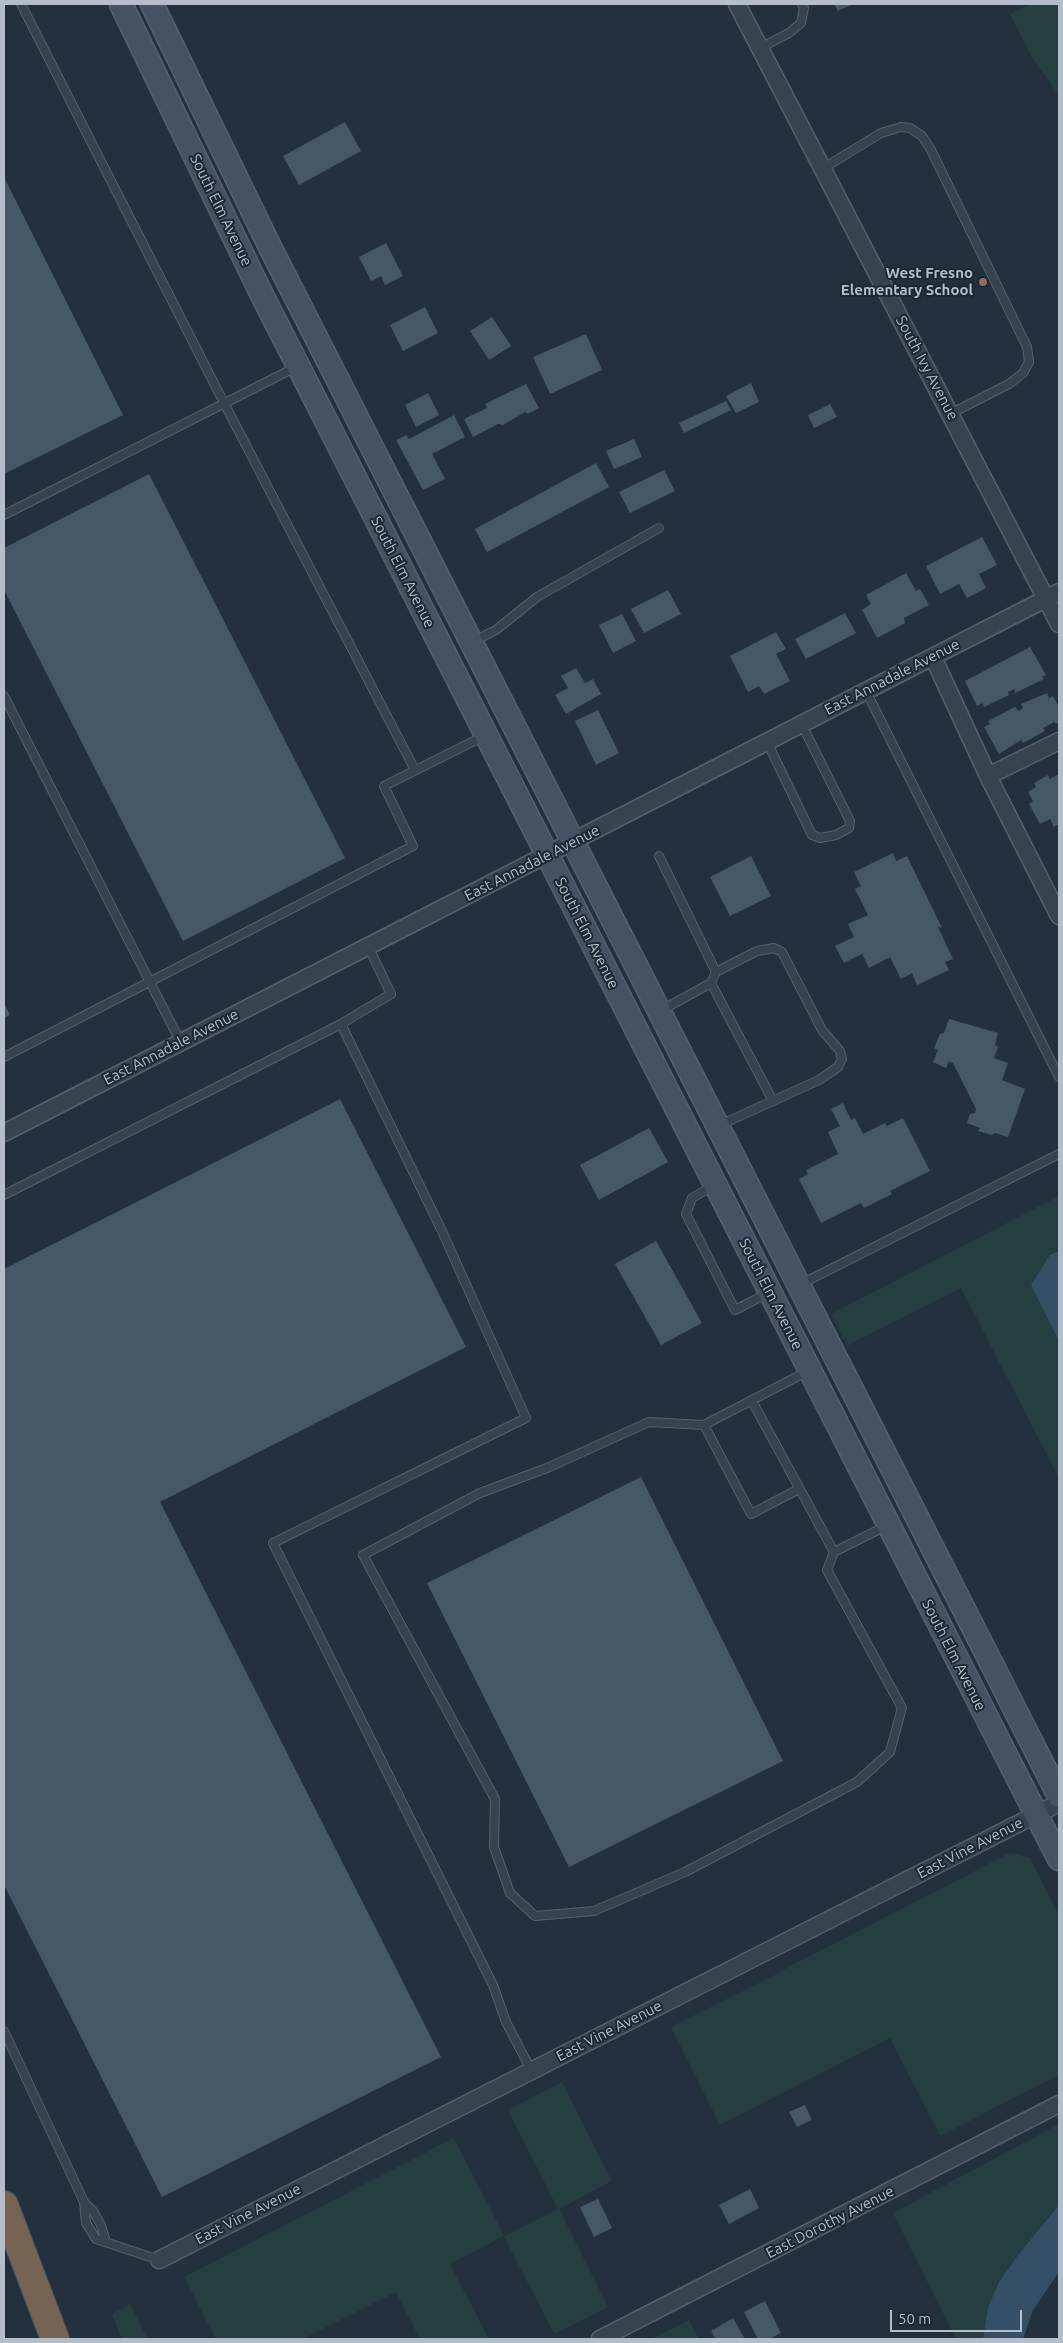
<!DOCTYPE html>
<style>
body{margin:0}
#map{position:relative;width:1063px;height:2343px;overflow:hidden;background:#23313f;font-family:Ubuntu,sans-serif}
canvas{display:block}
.frame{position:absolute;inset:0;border:5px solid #b3beca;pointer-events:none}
.scale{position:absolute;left:890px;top:2310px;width:132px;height:22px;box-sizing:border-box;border:2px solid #b3beca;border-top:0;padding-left:6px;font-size:15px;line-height:18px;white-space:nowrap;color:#b3beca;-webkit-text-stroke:4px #1c2834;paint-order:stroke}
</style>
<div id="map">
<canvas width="1063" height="2343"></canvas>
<div class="frame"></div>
<div class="scale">50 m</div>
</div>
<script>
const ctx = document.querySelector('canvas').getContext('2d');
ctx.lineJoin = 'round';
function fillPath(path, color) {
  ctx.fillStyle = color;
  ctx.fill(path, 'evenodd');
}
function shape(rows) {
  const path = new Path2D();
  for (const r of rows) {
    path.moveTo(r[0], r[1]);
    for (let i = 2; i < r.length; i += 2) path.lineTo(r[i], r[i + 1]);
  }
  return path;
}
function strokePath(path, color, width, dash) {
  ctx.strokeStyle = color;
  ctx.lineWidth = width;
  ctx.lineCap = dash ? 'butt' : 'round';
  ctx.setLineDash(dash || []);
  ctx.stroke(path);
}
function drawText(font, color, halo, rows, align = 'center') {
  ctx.font = font + ' Ubuntu,sans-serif';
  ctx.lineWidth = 4;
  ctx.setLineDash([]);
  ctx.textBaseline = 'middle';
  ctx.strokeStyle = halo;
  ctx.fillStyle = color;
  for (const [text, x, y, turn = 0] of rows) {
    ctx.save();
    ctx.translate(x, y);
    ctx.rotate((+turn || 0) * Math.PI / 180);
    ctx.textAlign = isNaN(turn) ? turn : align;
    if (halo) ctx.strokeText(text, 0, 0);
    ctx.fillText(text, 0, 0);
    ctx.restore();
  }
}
fillPath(shape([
 [1030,4,1059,4,1059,95,1032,57,1010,14],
 [1059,1196,1059,1478,961,1288,847,1346,831,1314],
 [1010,1853,1030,1858,1059,1915,1059,2075,940,2136,890,2038,720,2125,671,2027,779,1973,779,1972],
 [562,2082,612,2181,559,2209,608,2307,554,2334,504,2236,450,2264,489,2339,420,2339,396,2292,303,2339,216,2339,184,2277,454,2138,504,2236,558,2209,508,2110],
 [1059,2124,1059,2205,1018,2255,999,2282,988,2307,983,2339,956,2339,893,2213],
 [130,2304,148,2339,122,2339,112,2314],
 [689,2320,699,2339,651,2339]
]), '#253f40');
fillPath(shape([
 [1059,1251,1059,1341,1031,1285,1050,1255],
 [1059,2205,1059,2272,1033,2310,1023,2339,983,2339,988,2307,999,2282,1018,2255]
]), '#354f67');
fillPath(shape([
 [834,4,853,4,838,11],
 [345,122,361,151,299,185,283,156],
 [4,177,123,415,4,474],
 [386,243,403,276,385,285,381,276,371,281,359,257],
 [425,307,438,333,403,351,390,325],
 [492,317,511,346,489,360,470,331],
 [586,334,602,370,550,394,533,357],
 [751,383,759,402,736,413,726,396],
 [526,384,539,408,528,414,525,412,503,425,498,424,473,437,464,419,487,408,485,404],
 [428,393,439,415,416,427,405,405],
 [726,401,731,410,684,433,679,423],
 [830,404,837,417,814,428,808,415],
 [454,415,465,437,432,454,445,479,423,490,396,440,406,435,409,439],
 [634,439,642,457,614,469,606,451],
 [596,463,609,487,487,552,475,529],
 [664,470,675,491,630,513,619,492],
 [149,474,345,858,183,941,4,590,4,548],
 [982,537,997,565,979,574,986,588,967,598,959,584,940,594,926,566],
 [906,573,916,591,920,589,929,605,904,618,905,623,877,638,862,610,871,604,866,595],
 [668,590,681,614,644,633,631,609],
 [845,613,856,633,806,659,795,639],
 [622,614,636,641,613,653,599,625],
 [776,632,786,649,776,654,790,681,764,694,759,686,748,692,730,656],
 [1030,647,1046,675,1042,677,1044,679,1015,693,1015,689,1008,692,1009,695,984,707,982,703,977,706,965,681],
 [576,668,585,683,593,679,601,694,566,714,555,695,568,688,561,676],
 [1047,693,1049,698,1053,696,1059,707,1059,722,1056,724,1054,722,1043,728,1045,731,1023,743,1021,740,999,754,984,727,990,724,988,721,1015,707,1019,711,1023,708,1021,704],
 [598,710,619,753,596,765,575,721],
 [1059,774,1059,824,1054,827,1050,819,1040,824,1029,804,1033,801,1028,792,1036,787,1034,783,1048,775,1050,779],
 [893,853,896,861,907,856,942,928,938,927,953,959,945,962,949,970,917,985,912,973,901,979,890,957,869,968,862,954,844,963,835,946,854,937,848,924,868,915,855,889,861,886,854,872],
 [751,856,771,896,730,916,710,877],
 [4,1003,10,1015,4,1018],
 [949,1019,998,1033,995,1045,998,1047,994,1058,1008,1063,1002,1080,1025,1089,1008,1137,995,1133,992,1135,978,1131,980,1128,967,1123,970,1114,975,1113,976,1109,953,1063,949,1061,946,1068,933,1062,938,1050,934,1048,940,1034,944,1033],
 [340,1099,466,1347,160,1502,441,2057,162,2197,4,1885,4,1269],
 [843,1103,851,1120,855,1118,863,1134,885,1123,887,1126,903,1118,930,1171,890,1191,892,1194,864,1208,861,1203,821,1223,799,1179,808,1174,806,1170,838,1154,828,1132,840,1126,831,1109],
 [649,1128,668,1162,599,1200,580,1165],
 [656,1241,702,1323,661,1345,615,1264],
 [641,1477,783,1761,569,1867,427,1583],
 [805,2105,812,2120,797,2127,789,2112],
 [750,2189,759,2208,729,2224,719,2205],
 [598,2199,612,2228,594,2237,580,2207],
 [765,2301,781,2333,769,2339,758,2339,744,2312],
 [733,2318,745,2339,716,2339,711,2331]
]), '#465765');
const lane = shape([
 [21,4,224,403,415,770],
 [760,48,789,33,801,23,804,8,802,4],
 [822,169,881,133,901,127,910,128,922,136,931,150,1027,347,1029,362,1023,373,1009,384,950,414],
 [4,515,296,367],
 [474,641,496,630,537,597,659,528],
 [866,691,1059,1077],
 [4,696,180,1041],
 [767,742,812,835,820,838,836,835,849,828,850,821,801,723],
 [659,856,716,972],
 [711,983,773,1101],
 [662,1010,711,983,716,972,757,951,774,948,782,952,822,1030,840,1051,842,1059,838,1067,819,1080,720,1125],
 [341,1024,391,994,368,946],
 [4,1057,413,846,384,786,484,736],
 [713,1186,692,1198,686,1214,735,1310,768,1293],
 [4,1195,341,1024,441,1229,526,1418,273,1543,493,1985,506,2022,531,2070],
 [801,1284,1059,1154],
 [752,1401,834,1552,827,1570,902,1708,890,1752,857,1782,685,1872,594,1911,535,1916,510,1893,494,1847,495,1799,363,1555,480,1493,547,1468,649,1422,704,1425,808,1371],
 [704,1425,751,1514,799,1489],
 [834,1552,888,1525],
 [4,2031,84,2202,86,2223,96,2239,159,2260],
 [84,2202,93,2211,101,2225,106,2242]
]);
const street = shape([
 [737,4,1059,624],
 [933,657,988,776,1059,916],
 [988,776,1059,741],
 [4,1133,1059,592],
 [159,2260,1059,1803],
 [600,2339,1059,2104]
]);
const secondary = shape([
 [121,4,263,297,1059,1859],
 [152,4,269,245,1059,1796]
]);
const highway = shape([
 [4,2205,55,2339]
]);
strokePath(lane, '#55616d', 10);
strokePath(street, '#55616d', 19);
strokePath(secondary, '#55616d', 25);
strokePath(highway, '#424e5a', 30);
strokePath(lane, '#37434f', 8);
strokePath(street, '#37434f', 16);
strokePath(secondary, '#445262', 22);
strokePath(highway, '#756453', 28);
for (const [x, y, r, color] of [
 [983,282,5,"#8d6e63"]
]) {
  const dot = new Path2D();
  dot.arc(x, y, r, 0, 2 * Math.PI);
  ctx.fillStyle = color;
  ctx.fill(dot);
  strokePath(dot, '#1c2834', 2);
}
drawText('15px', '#b3beca', '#1c2834', [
 ["South Elm Avenue",221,210,64],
 ["South Ivy Avenue",927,368,62],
 ["South Elm Avenue",403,572,63],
 ["East Annadale Avenue",892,677,-27],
 ["East Annadale Avenue",532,863,-27],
 ["South Elm Avenue",587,933,63],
 ["East Annadale Avenue",171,1047,-27],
 ["South Elm Avenue",771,1294,63],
 ["South Elm Avenue",954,1655,63],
 ["East Vine Avenue",970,1848,-27],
 ["East Vine Avenue",609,2031,-27],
 ["East Vine Avenue",248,2214,-27],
 ["East Dorothy Avenue",830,2222,-27]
]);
drawText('bold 15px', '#b3beca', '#1c2834', [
 ["West Fresno",973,273],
 ["Elementary School",973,290]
], 'right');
</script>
